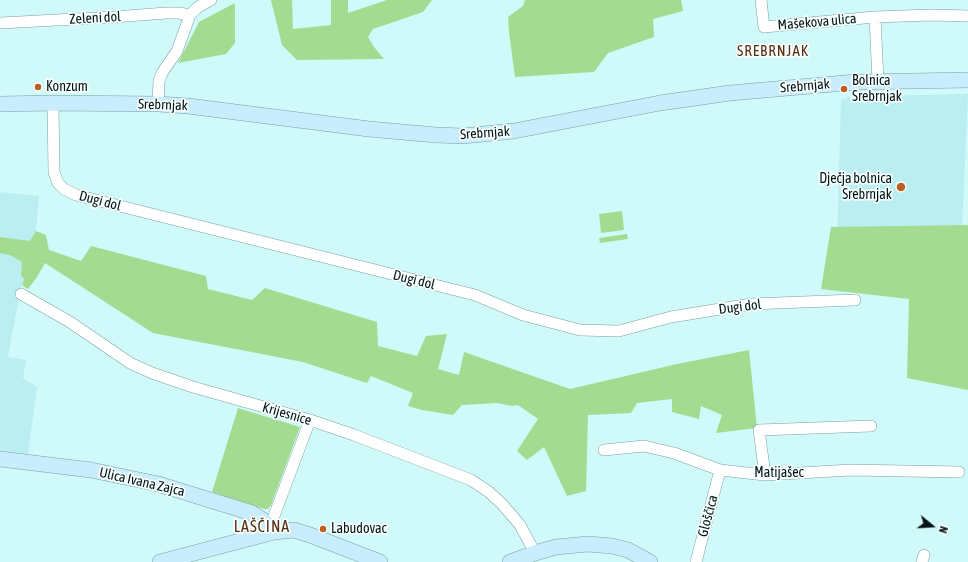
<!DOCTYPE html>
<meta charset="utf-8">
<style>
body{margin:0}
#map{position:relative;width:968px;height:562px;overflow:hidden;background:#d0f9fa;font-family:"Asap Condensed",sans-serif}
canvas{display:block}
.north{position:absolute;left:912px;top:506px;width:40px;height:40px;-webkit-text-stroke:3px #f7ffff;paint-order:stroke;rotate:108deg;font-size:11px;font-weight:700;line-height:16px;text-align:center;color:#051314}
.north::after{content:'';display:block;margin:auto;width:14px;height:18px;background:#051314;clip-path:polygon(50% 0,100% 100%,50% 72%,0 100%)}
</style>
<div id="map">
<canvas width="968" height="562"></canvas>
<div class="north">N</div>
</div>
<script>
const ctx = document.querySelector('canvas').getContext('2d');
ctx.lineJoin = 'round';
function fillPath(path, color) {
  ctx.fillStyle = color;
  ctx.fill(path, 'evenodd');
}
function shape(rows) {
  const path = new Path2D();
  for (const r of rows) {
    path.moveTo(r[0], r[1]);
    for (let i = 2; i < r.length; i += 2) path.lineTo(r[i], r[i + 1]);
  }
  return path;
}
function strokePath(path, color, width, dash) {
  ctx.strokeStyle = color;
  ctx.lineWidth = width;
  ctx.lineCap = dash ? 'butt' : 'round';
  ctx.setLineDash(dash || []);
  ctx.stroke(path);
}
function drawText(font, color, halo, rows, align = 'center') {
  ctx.font = font + ' "Asap Condensed",sans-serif';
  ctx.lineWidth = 3.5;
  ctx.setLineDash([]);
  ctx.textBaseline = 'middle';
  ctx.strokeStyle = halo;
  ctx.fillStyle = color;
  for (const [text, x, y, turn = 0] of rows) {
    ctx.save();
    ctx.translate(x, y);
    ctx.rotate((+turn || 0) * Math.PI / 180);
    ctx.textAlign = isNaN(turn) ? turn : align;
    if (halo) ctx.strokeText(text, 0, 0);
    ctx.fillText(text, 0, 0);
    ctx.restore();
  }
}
fillPath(shape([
 [968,94,960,274,836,279,841,99,866,96],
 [0,192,39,196,36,231,19,297,8,357,26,360,23,378,37,387,28,454,0,451]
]), '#bbeef0');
fillPath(shape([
 [271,0,292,0,293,29,331,25,331,0,348,0,348,13,387,0,432,0,423,12,373,29,368,37,374,47,384,59,297,60,282,45],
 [525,0,681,0,683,11,653,19,654,37,608,53,594,72,515,77,509,32,508,17,523,6],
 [235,3,235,43,226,54,178,63,199,22],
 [622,211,624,230,601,233,599,214],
 [968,225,968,390,907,378,909,299,821,289,831,227],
 [36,231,46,235,49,250,81,261,91,246,206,276,208,289,252,300,265,288,377,322,378,346,417,356,426,336,447,334,438,369,459,375,464,352,570,389,677,364,749,350,757,428,716,433,722,415,701,406,699,419,672,412,672,399,637,403,631,413,588,415,586,491,567,496,544,447,527,460,517,451,538,419,518,405,512,406,497,403,462,405,453,415,422,410,408,406,413,393,371,376,367,383,303,362,153,333,45,263,37,277,28,289,22,285,24,279,21,276,22,262,10,255,0,253,0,237,30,241],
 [627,234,628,239,600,243,599,238],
 [238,408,300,427,271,505,268,509,264,509,212,492]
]), '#a3dc91');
const street = shape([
 [761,0,764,27,875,17,878,81],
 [875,17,931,15,968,16],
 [0,23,114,17,166,13,179,13,190,15],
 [53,103,54,172,58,183,64,189,76,195,475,295,523,315,580,330,619,331,671,317,751,304,855,300],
 [158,104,159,81,162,73,177,51,190,15,198,7,211,0],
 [21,294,70,322,130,363,152,373,193,387,310,420,354,435,471,480,489,492,502,504,520,525,535,553],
 [604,450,644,446,674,453,720,470,765,475,851,470,959,472],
 [765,475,759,430,871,426],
 [274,532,273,525,274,516,310,420],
 [696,562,720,470],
 [922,562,924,555]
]);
const secondary = shape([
 [0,104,53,103,158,104,188,106,369,129,436,135,463,136,514,131,660,103,730,93,856,82,968,80],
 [0,459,91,470,158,484,252,513,263,520,274,532],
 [160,562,274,532,294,530,310,535,380,562],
 [510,562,535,553,556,547,588,544,612,546,628,550,650,562]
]);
strokePath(street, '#7aa0a2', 12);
strokePath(secondary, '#7aa0a2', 16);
strokePath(street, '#fff', 11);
strokePath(secondary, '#c9edfc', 15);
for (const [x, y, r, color] of [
 [38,87,4,"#be5d1e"],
 [844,89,4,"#be5d1e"],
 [901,187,5,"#be5d1e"],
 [323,529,4,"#be5d1e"]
]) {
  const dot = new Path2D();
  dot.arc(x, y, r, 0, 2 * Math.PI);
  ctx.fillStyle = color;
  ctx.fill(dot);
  strokePath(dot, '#f7ffff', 1.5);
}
drawText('14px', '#051314', '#f7ffff', [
 ["Zeleni dol",95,18,-3],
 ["Mašekova ulica",817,22,-5],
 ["Srebrnjak",805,86,-5],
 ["Srebrnjak",163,105,2],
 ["Srebrnjak",485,133,-4],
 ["Dugi dol",100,201,15],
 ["Dugi dol",414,280,14],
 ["Dugi dol",740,307,-7],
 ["Krijesnice",287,414,16],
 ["Matijašec",779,473],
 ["Ulica Ivana Zajca",142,482,13],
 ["Gloščica",708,516,-75]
]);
drawText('14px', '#051314', '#f7ffff', [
 ["Bolnica",852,81],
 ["Srebrnjak",852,97],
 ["Konzum",46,87],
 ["Dječja bolnica",892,179,"right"],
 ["Srebrnjak",892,195,"right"],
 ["Labudovac",331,529]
], 'left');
ctx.letterSpacing = '1px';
drawText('15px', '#5a2b0f', '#f7ffff', [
 ["SREBRNJAK",773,51]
]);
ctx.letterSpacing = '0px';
ctx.letterSpacing = '1px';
drawText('16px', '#5a2b0f', '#f7ffff', [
 ["LAŠČINA",262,527]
]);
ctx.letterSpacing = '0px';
</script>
